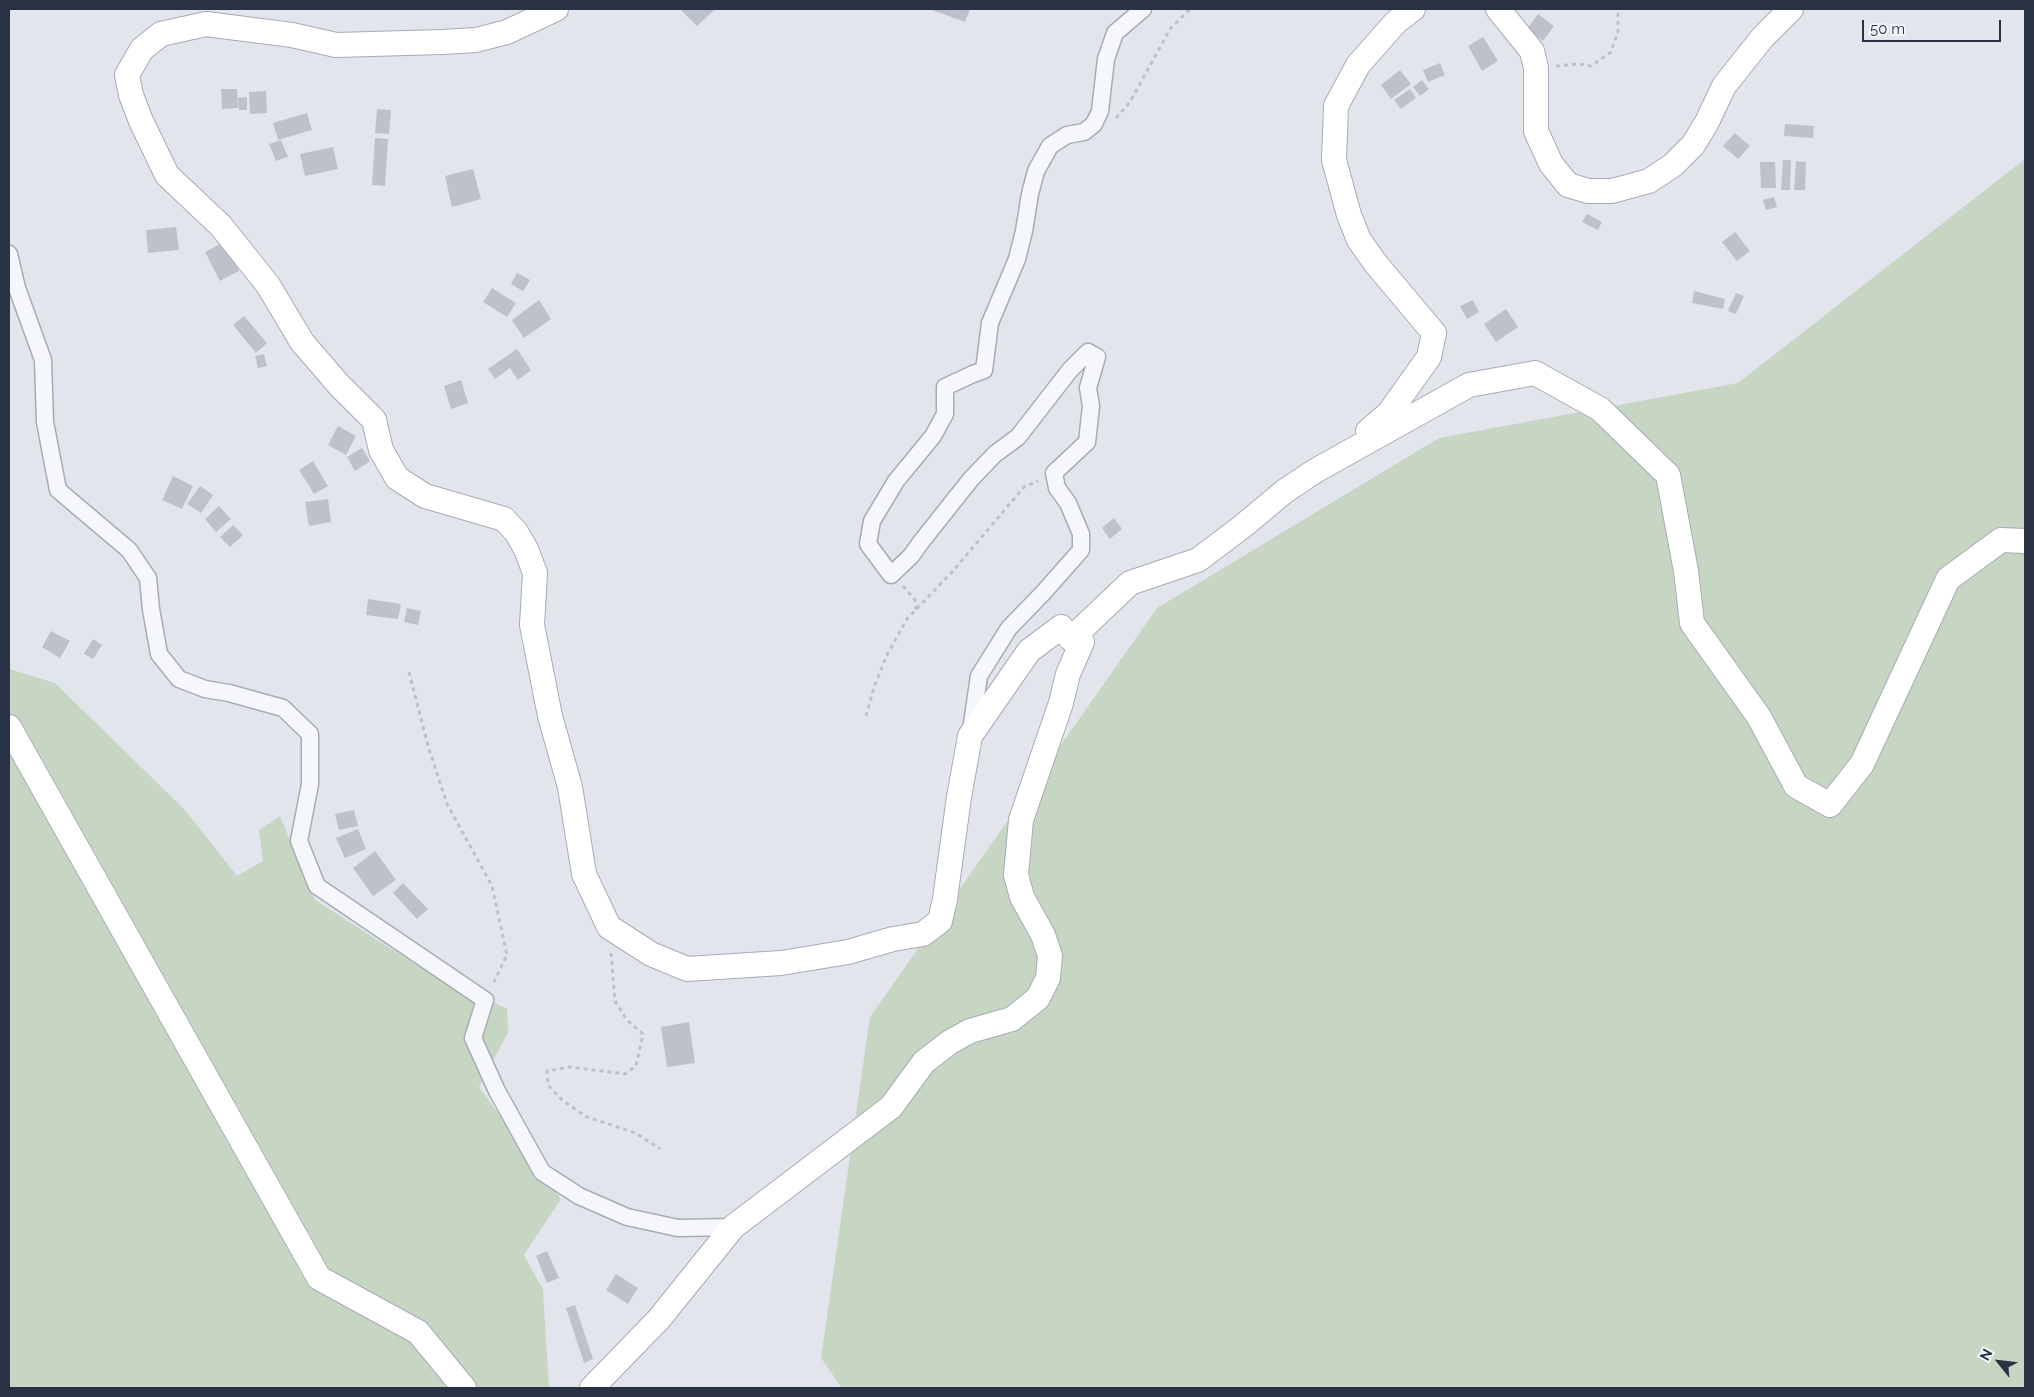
<!DOCTYPE html>
<style>
body{margin:0}
#map{position:relative;width:2034px;height:1397px;overflow:hidden;background:#e3e5ec;font-family:Raleway,sans-serif}
canvas{display:block}
.frame{position:absolute;inset:0;border:10px solid #293145;pointer-events:none}
.north{position:absolute;left:1974px;top:1337px;width:50px;height:50px;-webkit-text-stroke:4px #f3f5f9;paint-order:stroke;rotate:299deg;font-size:14px;font-weight:700;line-height:20px;text-align:center;color:#293145}
.north::after{content:'';display:block;margin:auto;width:18px;height:22px;background:#293145;clip-path:polygon(50% 0,100% 100%,50% 72%,0 100%)}
.scale{position:absolute;left:1862px;top:20px;width:139px;height:22px;box-sizing:border-box;border:2px solid #293145;border-top:0;padding-left:6px;font-size:15px;line-height:18px;white-space:nowrap;color:#293145;-webkit-text-stroke:4px #f3f5f9;paint-order:stroke}
</style>
<div id="map">
<canvas width="2034" height="1397"></canvas>
<div class="frame"></div>
<div class="north">N</div>
<div class="scale">50 m</div>
</div>
<script>
const ctx = document.querySelector('canvas').getContext('2d');
ctx.lineJoin = 'round';
function fillPath(path, color) {
  ctx.fillStyle = color;
  ctx.fill(path, 'evenodd');
}
function shape(rows) {
  const path = new Path2D();
  for (const r of rows) {
    path.moveTo(r[0], r[1]);
    for (let i = 2; i < r.length; i += 2) path.lineTo(r[i], r[i + 1]);
  }
  return path;
}
function strokePath(path, color, width, dash) {
  ctx.strokeStyle = color;
  ctx.lineWidth = width;
  ctx.lineCap = dash ? 'butt' : 'round';
  ctx.setLineDash(dash || []);
  ctx.stroke(path);
}
fillPath(shape([
 [2025,159,2025,1388,842,1388,821,1358,870,1017,1157,608,1439,438,1738,383],
 [9,669,55,683,185,810,237,876,263,861,259,830,280,816,315,900,418,966,507,1009,508,1033,479,1087,561,1199,524,1255,543,1290,549,1388,9,1388]
]), '#c6d6c3');
fillPath(shape([
 [680,9,715,9,697,26],
 [929,9,970,9,965,22],
 [1538,14,1554,26,1543,41,1527,29],
 [1483,37,1498,61,1482,71,1468,46],
 [1440,63,1445,75,1428,82,1423,70],
 [1400,70,1411,84,1391,99,1381,85],
 [1422,80,1429,89,1420,96,1413,87],
 [221,89,237,89,238,108,222,109],
 [1410,89,1416,98,1401,109,1394,100],
 [266,91,267,113,250,114,249,92],
 [247,97,247,110,239,110,238,98],
 [377,109,391,110,389,134,375,133],
 [307,113,312,130,278,140,273,123],
 [1785,124,1814,126,1813,138,1784,136],
 [1735,133,1750,146,1738,159,1723,146],
 [375,138,388,139,385,186,372,185],
 [281,140,288,157,276,161,269,144],
 [333,147,338,169,305,176,300,154],
 [1783,160,1791,160,1790,190,1781,190],
 [1796,161,1806,162,1805,190,1794,190],
 [1760,162,1775,162,1776,188,1761,188],
 [473,169,481,199,452,207,445,176],
 [1774,197,1777,207,1766,210,1763,200],
 [1587,214,1602,222,1598,230,1582,222],
 [176,227,179,250,148,253,146,230],
 [1735,232,1750,251,1737,261,1722,242],
 [224,242,239,271,220,281,205,252],
 [517,273,530,280,523,291,511,284],
 [492,288,516,303,507,317,483,302],
 [1694,291,1725,299,1723,309,1692,303],
 [1736,293,1744,296,1736,314,1728,311],
 [539,300,551,319,524,338,512,320],
 [1473,300,1479,312,1467,319,1460,306],
 [1506,309,1518,327,1496,342,1484,324],
 [244,316,267,343,256,353,233,325],
 [517,349,531,370,518,380,510,368,495,379,488,369],
 [264,354,267,366,258,368,255,356],
 [461,380,468,403,451,409,444,386],
 [338,426,356,436,346,455,328,445],
 [362,448,370,461,355,471,347,457],
 [313,461,328,486,314,494,299,470],
 [173,476,193,486,182,509,162,500],
 [200,486,213,495,201,513,187,504],
 [328,499,331,522,309,526,305,502],
 [219,506,231,519,216,532,205,519],
 [1114,518,1122,529,1110,539,1102,528],
 [233,525,243,535,230,547,220,537],
 [368,599,401,604,398,619,366,615],
 [407,608,421,611,418,625,404,622],
 [51,631,70,641,60,658,42,647],
 [93,639,102,645,93,659,84,654],
 [354,810,358,826,339,830,335,814],
 [358,829,366,849,345,858,336,838],
 [375,851,396,880,373,896,353,868],
 [403,883,428,909,417,919,393,893],
 [689,1022,695,1063,667,1067,661,1027],
 [547,1251,559,1278,547,1283,536,1256],
 [616,1274,638,1288,628,1304,606,1290],
 [575,1305,593,1359,584,1363,566,1308]
]), '#bcc1cc');
const street = shape([
 [9,254,17,288,43,360,45,422,58,490,129,550,148,578,151,609,159,654,179,679,205,689,229,693,283,708,310,734,310,784,299,841,317,886,485,1000,473,1038,497,1091,542,1172,579,1196,627,1217,678,1228,733,1227],
 [971,730,979,676,1009,628,1043,593,1081,550,1081,534,1068,503,1057,488,1054,473,1087,442,1091,406,1088,388,1097,357,1088,352,1070,370,1018,437,995,454,971,479,921,542,911,556,891,575,868,544,872,521,896,481,933,436,945,414,945,387,973,374,984,370,990,323,1017,259,1024,231,1030,194,1036,171,1050,146,1067,135,1084,132,1094,124,1100,111,1106,59,1115,33,1143,9]
]);
const secondary = shape([
 [556,9,507,32,476,40,442,42,336,45,292,35,206,24,161,34,142,49,127,75,131,95,141,121,167,175,221,226,268,285,302,342,339,385,374,420,381,450,397,478,425,496,504,519,516,532,526,549,535,573,532,625,550,716,570,787,584,874,609,927,651,954,687,969,781,963,848,952,893,939,923,934,940,921,945,899,959,797,970,736,1029,651,1061,627,1071,639,1082,642,1068,674,1061,703,1021,820,1016,875,1022,897,1043,935,1050,956,1048,978,1038,998,1012,1019,970,1031,950,1042,924,1062,891,1107,733,1227,659,1319,592,1388],
 [1498,9,1532,51,1536,68,1536,131,1551,164,1568,185,1588,191,1612,191,1649,181,1673,165,1693,145,1707,122,1724,86,1763,37,1791,9],
 [1368,431,1389,413,1429,357,1434,333,1376,264,1359,240,1349,215,1334,160,1336,106,1358,65,1396,22,1413,9],
 [1071,639,1130,583,1198,560,1243,526,1285,491,1315,471,1469,385,1535,373,1600,409,1668,475,1686,571,1692,623,1759,717,1796,786,1830,805,1862,764,1948,579,2001,540,2025,541],
 [9,727,319,1278,418,1332,464,1388]
]);
strokePath(street, '#a7abb7', 19);
strokePath(secondary, '#a7abb7', 26);
strokePath(shape([
 [1556,66,1579,64,1591,66,1611,52,1618,31,1618,9],
 [1116,118,1130,102,1170,29,1190,9],
 [903,586,915,600,916,610],
 [409,672,428,746,447,804,492,886,507,955,492,986],
 [866,716,874,687,887,655,907,619,953,571,1024,487,1038,481],
 [611,953,615,1001,627,1020,643,1034,636,1066,625,1074,570,1067,547,1071,548,1085,562,1100,587,1117,636,1133,660,1149]
]), '#bdc0c7', 3, [4, 4]);
strokePath(street, '#f6f7fa', 16);
strokePath(secondary, '#fff', 24);
</script>
